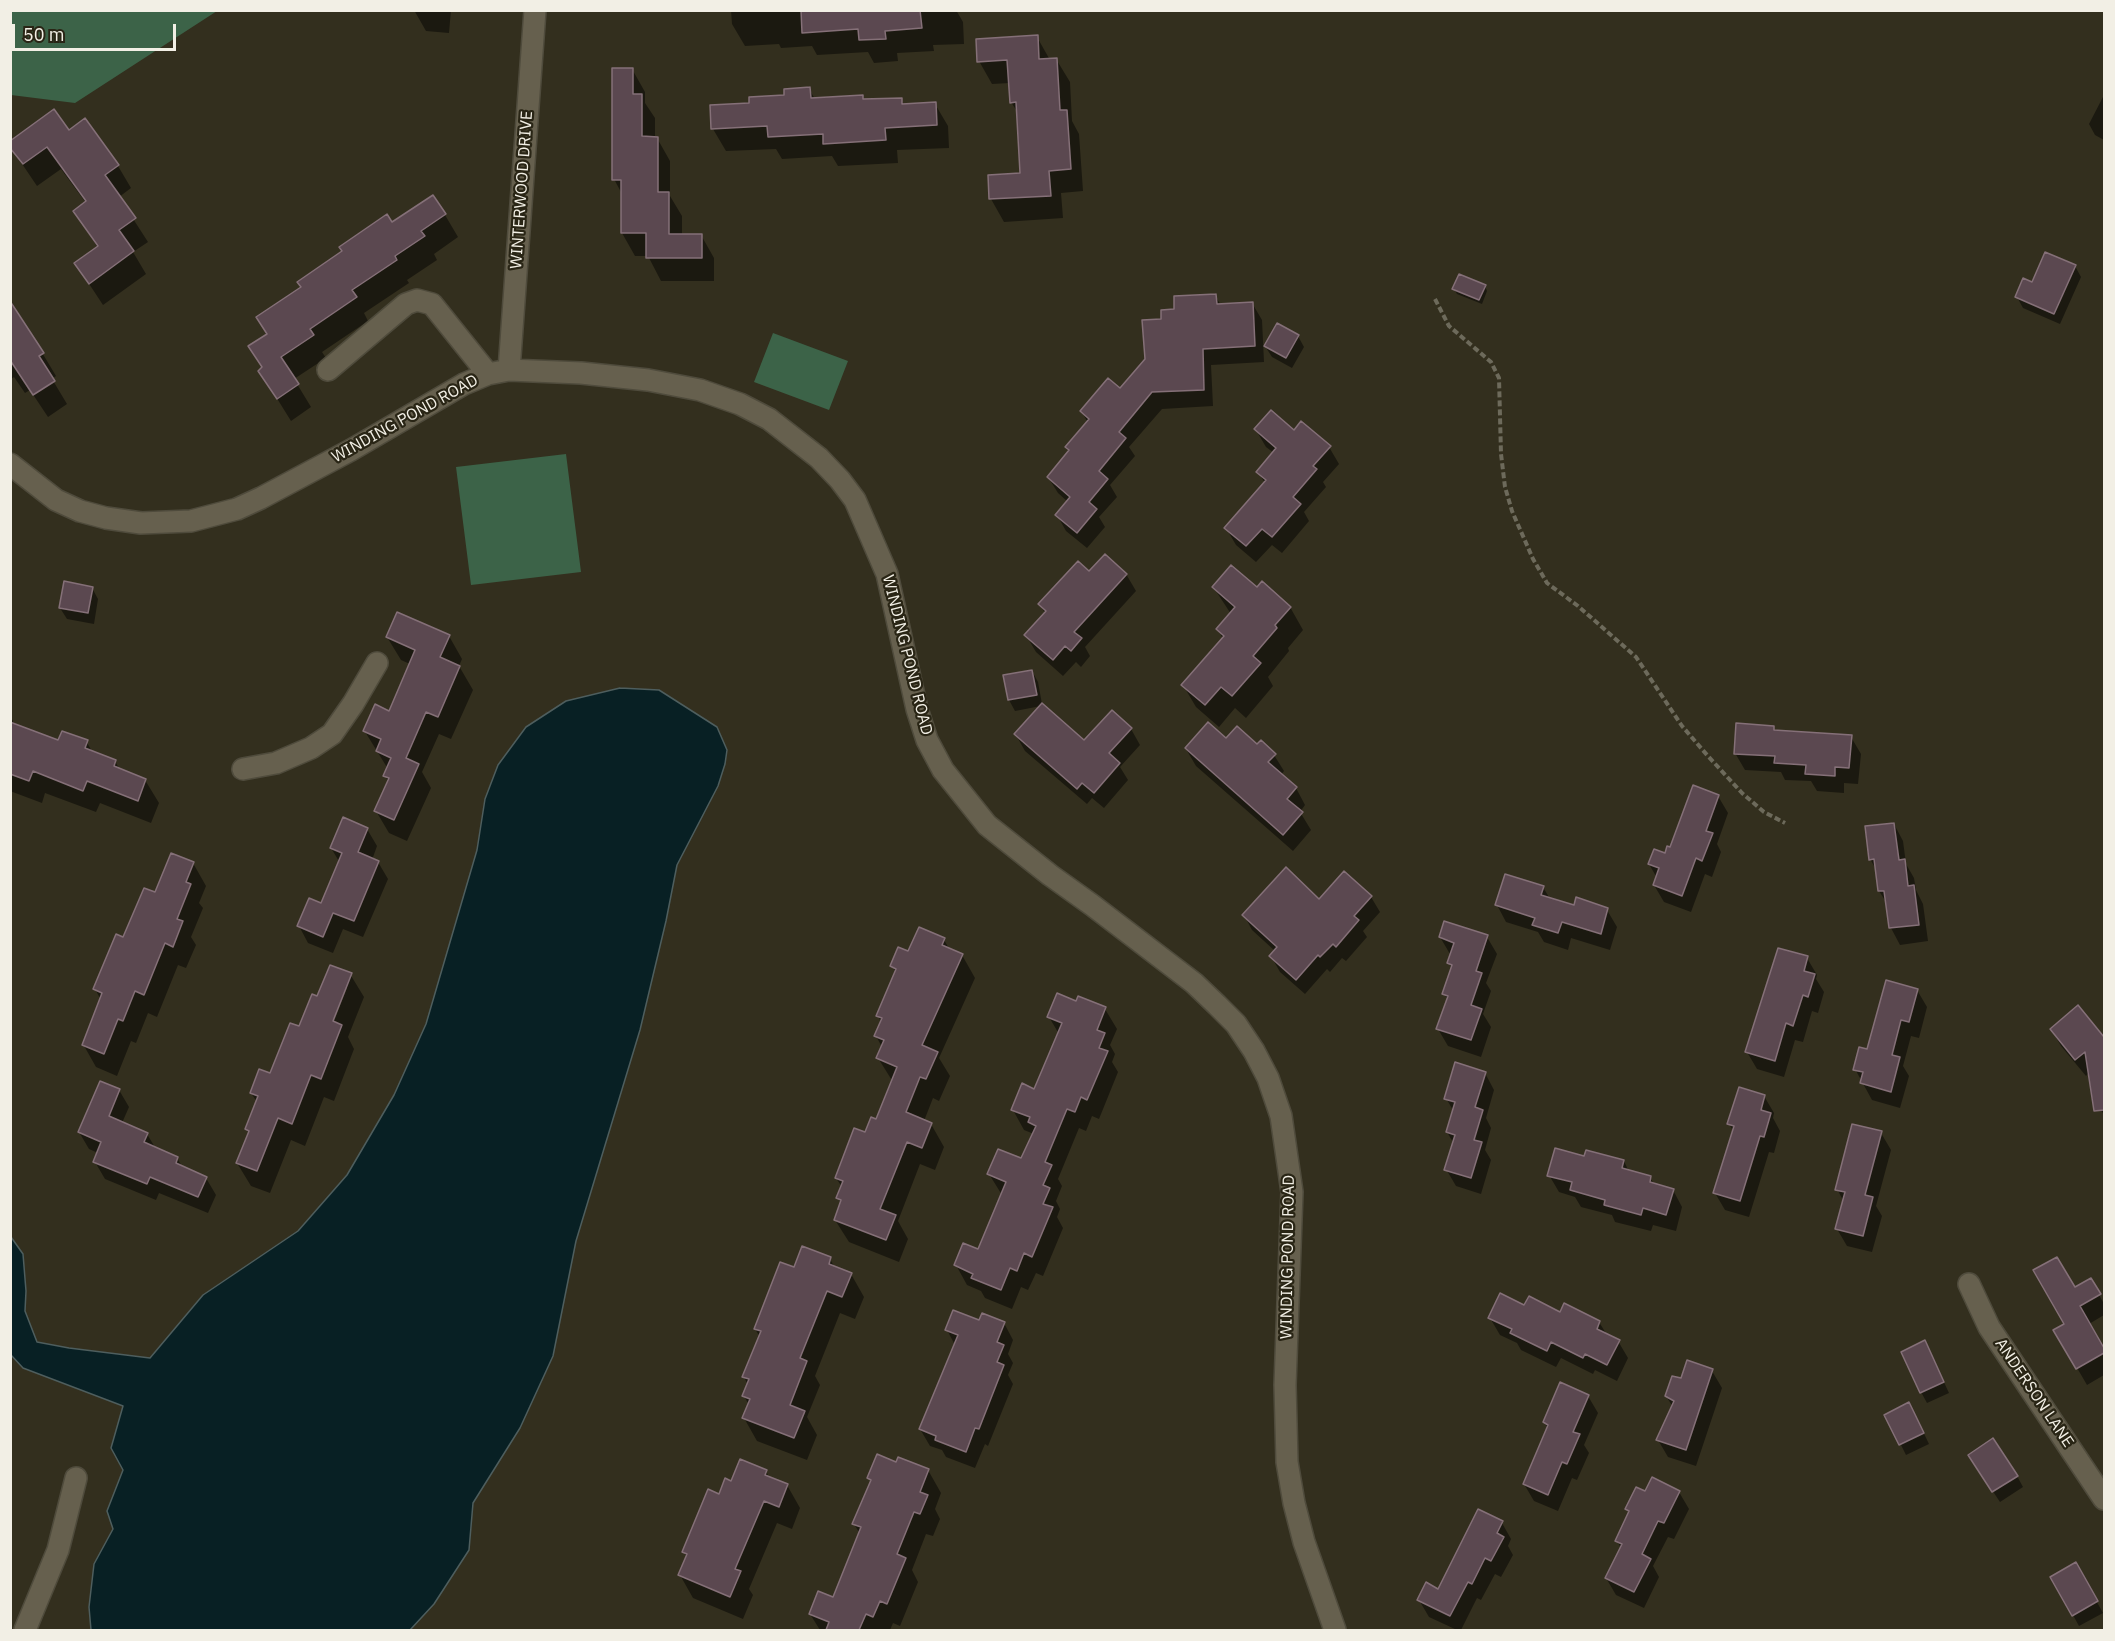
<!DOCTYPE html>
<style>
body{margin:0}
#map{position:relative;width:2115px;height:1641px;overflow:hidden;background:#332f1e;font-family:"IBM Plex Sans",sans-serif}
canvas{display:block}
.frame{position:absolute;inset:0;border:12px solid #f2efe5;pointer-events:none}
.scale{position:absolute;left:12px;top:24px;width:164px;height:27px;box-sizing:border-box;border:3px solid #f2efe5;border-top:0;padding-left:8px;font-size:18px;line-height:21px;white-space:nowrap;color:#f2efe5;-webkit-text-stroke:4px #292515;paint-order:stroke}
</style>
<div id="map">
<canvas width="2115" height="1641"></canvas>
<div class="frame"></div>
<div class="scale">50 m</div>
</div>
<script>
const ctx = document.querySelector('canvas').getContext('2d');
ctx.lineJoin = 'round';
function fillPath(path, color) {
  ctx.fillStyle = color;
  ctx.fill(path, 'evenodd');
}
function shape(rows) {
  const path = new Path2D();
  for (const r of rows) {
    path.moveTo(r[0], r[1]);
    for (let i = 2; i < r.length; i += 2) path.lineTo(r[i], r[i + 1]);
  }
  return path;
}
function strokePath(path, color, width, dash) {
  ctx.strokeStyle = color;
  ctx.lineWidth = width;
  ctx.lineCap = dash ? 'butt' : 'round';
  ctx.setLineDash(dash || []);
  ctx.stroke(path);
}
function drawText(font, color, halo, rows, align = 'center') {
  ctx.font = font + ' "IBM Plex Sans",sans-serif';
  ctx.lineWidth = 4.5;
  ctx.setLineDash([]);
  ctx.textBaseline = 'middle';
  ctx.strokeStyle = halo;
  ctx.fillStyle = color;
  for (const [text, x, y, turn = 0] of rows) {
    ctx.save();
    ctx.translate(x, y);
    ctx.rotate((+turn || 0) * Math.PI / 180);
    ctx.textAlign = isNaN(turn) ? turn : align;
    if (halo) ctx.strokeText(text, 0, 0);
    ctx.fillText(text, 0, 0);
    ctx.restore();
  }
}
fillPath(shape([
 [11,10,217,10,217,11,75,103,11,95],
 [773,333,848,361,829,410,754,382],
 [566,454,581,572,471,585,456,467]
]), '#3c6348');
const water = shape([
 [620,688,659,690,717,727,727,750,725,764,718,786,677,865,666,921,640,1030,576,1241,553,1356,520,1428,473,1503,469,1550,434,1604,410,1630,91,1630,89,1607,94,1564,113,1529,107,1511,123,1470,111,1448,123,1406,23,1368,11,1355,11,1237,23,1254,26,1291,25,1311,37,1342,69,1348,150,1358,203,1295,298,1231,347,1175,394,1095,426,1024,477,850,485,799,498,765,526,727,566,701,620,688]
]);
fillPath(water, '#082024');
strokePath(water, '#4e5e5e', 1.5);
fillPath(shape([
 [414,10,451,10,449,33,426,31],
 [731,10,956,10,963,22,964,44,933,45,934,51,897,53,898,61,874,63,868,52,817,55,812,46,781,48,779,44,745,46,732,24],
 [1037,37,1050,60,1056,59,1070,82,1072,121,1079,134,1083,191,1061,193,1063,218,1004,222,991,199,1021,174,1018,113,1011,102,1010,83,992,84,979,61],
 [632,69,645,92,645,103,655,118,655,138,657,138,670,161,670,196,682,216,682,235,701,235,714,258,714,281,661,281,648,256,635,256,622,233,622,194,614,179],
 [809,89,815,99,862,96,865,101,901,99,904,105,935,104,948,126,949,148,897,150,898,163,838,166,832,156,782,159,776,149,726,151,713,129,751,104],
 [2104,95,2104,140,2095,135,2089,124],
 [69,132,118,166,131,188,119,197,148,242,133,252,146,274,103,305,76,264,98,248,75,211,86,203,61,169,37,186,10,146],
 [445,215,458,237,434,254,437,260,407,280,409,283,364,313,368,321,322,352,326,358,294,379,311,407,291,421,260,371,263,369,250,347,268,335,392,225],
 [2075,266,2081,277,2060,324,2023,308,2017,297,2033,284],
 [1485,286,1487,291,1482,304,1457,294,1454,289],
 [1215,296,1221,305,1252,303,1262,320,1264,362,1211,365,1213,406,1162,409,1129,447,1135,456,1110,485,1117,497,1099,517,1105,527,1087,548,1066,531,1057,515,1068,502,1058,493,1048,477,1069,452,1067,448,1088,423,1082,412,1121,390,1146,360,1163,320,1176,310],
 [10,299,56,376,52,379,67,404,48,417,30,390,25,393,14,377,10,380],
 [1298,336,1304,347,1292,368,1272,357,1265,346],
 [1256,430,1294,432,1329,447,1339,464,1323,482,1326,487,1304,512,1309,521,1282,553,1272,545,1256,562,1236,545,1226,528,1265,483,1258,472,1274,453,1266,447],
 [1089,574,1126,574,1136,591,1085,647,1090,656,1081,667,1076,662,1063,676,1036,652,1026,635,1045,613,1040,605],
 [92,588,98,599,94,624,67,619,60,608],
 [1214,588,1290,607,1303,630,1288,648,1289,651,1268,677,1273,686,1246,718,1235,708,1219,727,1196,707,1183,685,1223,639,1218,629,1231,614],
 [449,636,462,659,459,666,473,690,451,739,439,734,422,772,431,788,407,841,389,833,376,811,389,782,385,776,388,769,364,730,389,713,410,664,401,660,387,637],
 [1032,671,1038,682,1042,704,1085,742,1131,729,1140,745,1120,767,1128,780,1104,808,1092,798,1087,804,1025,751,1016,735,1041,706,1015,711,1009,700],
 [10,716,13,721,12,724,59,742,86,741,93,753,115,761,120,770,145,780,159,803,151,823,100,803,96,812,45,793,42,803,10,791],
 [1773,727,1775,731,1851,737,1861,754,1858,784,1844,783,1844,793,1817,791,1811,781,1785,780,1781,772,1745,770,1735,753],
 [1226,741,1257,746,1274,755,1284,771,1281,775,1296,788,1305,805,1300,812,1311,830,1293,851,1196,766,1186,749],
 [1718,796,1728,813,1717,844,1721,852,1712,877,1705,874,1691,912,1664,902,1654,885,1657,878,1649,864,1666,855],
 [1894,824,1903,841,1906,864,1914,878,1916,890,1923,904,1928,941,1900,945,1891,928,1888,905,1879,891,1877,871,1870,859],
 [367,829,377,846,372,860,378,862,388,879,363,937,343,929,333,953,308,943,299,926,322,905,340,863,331,848],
 [193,863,206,886,199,903,203,908,191,937,196,945,186,968,178,965,157,1017,148,1013,136,1043,131,1041,117,1076,96,1067,83,1044,101,1000,95,989,124,939],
 [1543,887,1550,899,1575,907,1607,910,1617,927,1610,950,1571,938,1568,950,1544,942,1538,932,1506,922,1497,905],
 [1371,897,1380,912,1363,931,1367,937,1346,961,1342,958,1330,972,1327,969,1305,994,1280,972,1271,956,1275,951,1252,930,1244,915],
 [1440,937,1487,937,1497,954,1486,983,1491,991,1483,1014,1491,1027,1481,1057,1448,1046,1438,1029,1448,1000,1444,994,1452,969,1449,963,1450,954],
 [944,940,950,950,962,955,975,978,939,1058,950,1076,939,1101,933,1098,924,1121,931,1124,944,1147,935,1170,920,1164,898,1221,908,1239,899,1262,849,1242,835,1220,841,1204,838,1197,842,1187,836,1178,865,1134,877,1121,893,1082,878,1058,882,1047,876,1036,881,1022,878,1016,896,973,892,966,909,953],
 [1807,958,1817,975,1816,979,1824,992,1818,1013,1812,1011,1803,1042,1795,1040,1784,1077,1757,1069,1747,1052],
 [350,974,364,997,348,1037,354,1049,334,1101,324,1097,305,1146,291,1140,270,1193,251,1186,237,1163,249,1134,246,1129,257,1102,251,1093,271,1075,318,998],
 [344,988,347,988,331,1029,328,1027],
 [1917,990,1927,1007,1919,1038,1911,1036,1903,1066,1909,1076,1900,1108,1872,1100,1855,1069],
 [1079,998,1105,1009,1117,1029,1110,1045,1115,1054,1112,1062,1118,1072,1099,1119,1092,1116,1086,1131,1079,1128,1058,1179,1062,1186,1056,1201,1060,1209,1057,1217,1063,1228,1043,1276,1036,1273,1028,1290,1021,1287,1012,1309,985,1298,981,1291,967,1285,956,1265,979,1251,1002,1195,989,1174,1022,1160,1034,1134,1024,1130,1013,1110,1035,1091,1059,1034,1049,1017,1077,1003],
 [2078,1008,2104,1040,2104,1115,2094,1098,2090,1072,2086,1076,2061,1046,2051,1029],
 [1485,1073,1494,1090,1486,1118,1491,1128,1485,1150,1491,1160,1481,1194,1456,1186,1446,1169,1454,1144,1447,1132,1454,1112,1446,1098],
 [119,1090,129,1107,122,1123,147,1134,156,1149,177,1158,183,1168,206,1178,216,1195,208,1213,159,1193,156,1200,105,1179,95,1162,98,1153,89,1149,79,1132],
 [1764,1096,1774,1113,1773,1118,1780,1131,1774,1153,1769,1152,1749,1217,1725,1210,1715,1193,1734,1132,1729,1124],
 [1881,1133,1891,1150,1876,1206,1882,1216,1872,1252,1847,1246,1837,1229,1844,1202,1837,1189],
 [1585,1158,1624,1161,1629,1172,1650,1178,1655,1185,1673,1190,1682,1207,1676,1231,1653,1225,1651,1231,1615,1222,1612,1215,1581,1207,1575,1197,1559,1192,1549,1175],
 [830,1259,835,1268,851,1274,864,1297,855,1319,840,1313,815,1376,820,1385,807,1417,817,1435,807,1460,757,1441,744,1418,749,1405,744,1396,748,1385,744,1377,760,1337,755,1329],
 [2091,1280,2104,1304,2104,1315,2089,1324,2104,1351,2104,1375,2087,1385,2055,1330,2066,1324,2075,1289],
 [1525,1307,1599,1322,1607,1335,1618,1341,1628,1358,1617,1381,1595,1370,1593,1374,1561,1358,1556,1367,1521,1350,1517,1343,1500,1335,1490,1318],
 [980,1321,1004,1323,1013,1340,1008,1354,1013,1363,1008,1375,1013,1384,988,1446,985,1444,975,1468,946,1457,942,1450,930,1446,920,1429,955,1345,947,1330],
 [1925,1342,1949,1393,1927,1403,1921,1392],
 [1712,1371,1722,1388,1696,1466,1668,1457,1658,1440,1673,1407,1666,1396],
 [1588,1396,1598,1413,1584,1445,1589,1453,1577,1480,1572,1478,1558,1511,1534,1501,1524,1484,1548,1429,1544,1422],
 [1886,1415,1915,1415,1929,1444,1906,1455],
 [897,1464,928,1470,941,1493,935,1509,940,1519,933,1536,926,1534,912,1570,918,1582,900,1626,893,1623,890,1630,820,1630,810,1614,834,1599,860,1534,854,1524,871,1482,869,1478],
 [1976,1466,2017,1476,2023,1487,2000,1502],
 [766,1471,770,1479,787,1485,800,1508,792,1529,777,1523,749,1589,753,1595,743,1619,693,1598,680,1575,687,1558,684,1552,720,1496],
 [1679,1492,1689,1509,1674,1539,1668,1537,1653,1566,1659,1577,1644,1608,1616,1595,1606,1578,1621,1548,1617,1541,1630,1514,1627,1509,1645,1493],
 [1502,1523,1511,1539,1508,1546,1513,1555,1501,1577,1495,1574,1481,1600,1477,1598,1461,1630,1457,1630,1429,1617,1419,1600,1439,1591],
 [2076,1564,2103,1613,2079,1626,2052,1577]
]), '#0007');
const building = shape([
 [801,10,920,10,922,28,885,31,886,39,859,40,858,29,802,33,801,10],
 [1038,35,1039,59,1057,58,1060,110,1067,110,1071,169,1049,171,1051,196,989,199,988,175,1020,173,1016,102,1010,103,1007,60,977,62,976,39,1038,35],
 [612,68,633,68,633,94,642,94,642,136,658,137,658,192,669,192,669,234,702,234,702,258,646,258,646,233,621,233,621,180,612,180,612,68],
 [810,87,811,98,863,95,863,99,902,98,902,104,936,102,937,125,885,128,886,140,823,144,823,134,768,137,767,126,711,129,710,105,749,103,749,97,784,95,784,89,810,87],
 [54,109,69,130,85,118,119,165,105,175,136,218,119,230,134,251,89,284,74,263,98,246,73,211,86,201,47,147,23,164,10,148,10,141,54,109],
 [433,195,446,214,421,231,425,236,395,256,397,260,352,290,357,297,310,329,314,335,281,357,299,384,277,399,258,371,262,367,248,346,267,334,256,317,301,287,297,282,342,251,339,247,387,214,392,222,433,195],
 [2045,252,2076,265,2054,314,2015,297,2023,278,2032,282,2045,252],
 [1459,274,1486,285,1479,300,1452,289,1459,274],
 [1216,294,1217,304,1253,302,1255,346,1203,349,1204,390,1152,392,1119,432,1126,438,1099,471,1108,479,1089,502,1097,509,1077,533,1055,515,1070,497,1047,477,1069,450,1065,447,1089,419,1080,411,1108,378,1120,388,1145,359,1142,320,1161,319,1161,310,1174,309,1174,296,1216,294],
 [10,301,44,353,39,356,55,381,33,395,10,360,10,301],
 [1277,323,1299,335,1286,358,1264,346,1277,323],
 [1271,410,1294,430,1301,421,1331,446,1313,466,1317,469,1293,497,1301,504,1272,537,1262,529,1246,546,1224,528,1266,480,1256,472,1276,448,1254,429,1271,410],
 [1105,554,1127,574,1074,632,1082,638,1071,651,1065,646,1053,660,1024,635,1046,611,1038,604,1078,561,1089,571,1105,554],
 [1231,565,1257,587,1262,581,1291,607,1275,625,1277,628,1253,656,1261,663,1232,696,1221,687,1205,705,1181,685,1224,636,1216,629,1235,607,1212,587,1231,565],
 [64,581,93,587,88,613,59,608,64,581],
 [397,612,450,635,440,657,460,666,438,717,426,712,406,758,419,764,394,820,374,811,389,778,383,776,391,758,376,751,381,739,363,731,375,704,389,711,415,650,386,637,397,612],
 [1032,670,1037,695,1008,700,1003,675,1032,670],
 [1042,703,1084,740,1112,710,1132,728,1109,753,1120,763,1094,793,1082,783,1077,789,1014,734,1042,703],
 [10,722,58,740,62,731,88,740,85,748,116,760,114,766,146,779,138,801,87,781,83,791,33,771,29,781,10,774,10,722],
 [1208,722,1226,738,1237,726,1257,744,1261,740,1276,754,1268,762,1297,787,1287,799,1303,812,1283,835,1185,748,1208,722],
 [1736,723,1774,726,1774,730,1852,735,1849,768,1835,767,1835,776,1805,774,1806,765,1774,763,1775,756,1734,754,1736,723],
 [1693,785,1719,795,1706,831,1713,833,1702,861,1696,858,1682,896,1653,885,1659,868,1648,864,1654,849,1665,853,1667,846,1670,847,1693,785],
 [343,817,368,828,358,852,379,861,354,921,333,913,323,937,297,926,309,898,321,903,342,853,330,848,343,817],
 [1894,823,1899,860,1905,859,1908,886,1914,885,1919,925,1889,928,1884,891,1878,891,1874,859,1869,860,1865,826,1894,823],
 [171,853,194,862,186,882,191,884,177,919,183,921,173,947,165,943,144,995,135,991,123,1021,118,1019,104,1054,82,1045,102,993,93,989,116,934,123,937,144,888,155,892,171,853],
 [1286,867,1319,899,1344,871,1372,896,1354,916,1359,920,1336,947,1333,944,1320,957,1318,955,1296,980,1269,956,1277,947,1242,915,1286,867],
 [1505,874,1544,886,1541,895,1574,905,1576,897,1608,908,1601,934,1562,922,1558,933,1532,925,1535,918,1495,905,1505,874],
 [1444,921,1488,935,1476,971,1482,973,1471,1005,1482,1009,1471,1040,1436,1029,1448,996,1442,994,1452,965,1447,963,1454,943,1439,937,1444,921],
 [919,927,945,938,942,945,963,954,922,1045,938,1052,926,1079,920,1077,906,1112,932,1123,922,1148,907,1142,880,1209,896,1215,886,1240,834,1220,841,1200,836,1198,843,1181,835,1178,854,1128,865,1132,871,1117,876,1119,897,1067,876,1058,884,1040,874,1036,882,1018,876,1016,896,969,890,966,898,947,908,951,919,927],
 [1778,948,1808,956,1804,971,1815,974,1808,997,1803,995,1793,1026,1786,1023,1775,1061,1745,1052,1778,948],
 [330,965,352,973,333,1021,342,1025,321,1079,311,1075,292,1124,278,1118,257,1171,236,1163,249,1131,245,1129,258,1096,250,1093,259,1069,270,1073,290,1023,299,1026,312,994,317,996,330,965],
 [1886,980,1918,989,1909,1022,1901,1020,1892,1055,1900,1057,1891,1092,1860,1083,1863,1072,1853,1070,1859,1047,1867,1049,1886,980],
 [1057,993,1076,1001,1078,996,1106,1007,1097,1030,1105,1033,1099,1048,1108,1051,1087,1100,1081,1097,1075,1112,1067,1109,1045,1162,1052,1165,1043,1185,1050,1188,1043,1204,1053,1207,1032,1257,1024,1253,1017,1271,1010,1268,1001,1290,971,1278,973,1274,954,1265,963,1243,978,1249,1006,1182,987,1174,998,1149,1021,1158,1036,1126,1028,1122,1030,1117,1011,1110,1022,1083,1034,1089,1062,1023,1047,1017,1057,993],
 [2078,1005,2104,1037,2104,1110,2094,1111,2085,1052,2075,1060,2050,1029,2078,1005],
 [1455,1062,1486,1072,1475,1107,1483,1110,1474,1140,1482,1142,1471,1178,1444,1170,1455,1135,1446,1132,1455,1102,1444,1099,1455,1062],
 [100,1081,120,1089,109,1116,148,1133,144,1142,178,1157,176,1163,207,1177,198,1197,150,1177,147,1184,93,1162,101,1142,78,1132,100,1081],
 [1739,1087,1765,1095,1761,1110,1771,1113,1764,1137,1760,1136,1740,1201,1713,1193,1734,1126,1727,1124,1739,1087],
 [1852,1124,1882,1131,1865,1195,1873,1197,1863,1236,1835,1229,1845,1192,1835,1190,1852,1124],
 [1555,1148,1584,1156,1586,1150,1624,1160,1622,1168,1651,1176,1650,1182,1674,1189,1666,1215,1643,1208,1641,1215,1604,1205,1605,1200,1570,1190,1572,1182,1547,1176,1555,1148],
 [802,1246,831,1257,829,1264,852,1273,842,1297,827,1291,800,1358,807,1361,790,1405,805,1411,794,1438,742,1418,750,1399,742,1396,749,1379,742,1377,761,1331,754,1329,780,1262,794,1267,802,1246],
 [2057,1257,2075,1287,2091,1278,2101,1294,2080,1306,2104,1348,2104,1353,2076,1369,2053,1330,2064,1324,2033,1270,2057,1257],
 [1500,1293,1524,1305,1529,1296,1560,1312,1564,1303,1600,1321,1597,1329,1620,1340,1607,1365,1585,1354,1583,1358,1551,1342,1547,1351,1510,1333,1512,1329,1488,1318,1500,1293],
 [953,1310,979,1320,982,1313,1005,1322,997,1342,1004,1345,997,1362,1004,1365,979,1429,975,1428,966,1452,935,1440,936,1436,919,1429,958,1335,945,1330,953,1310],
 [1925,1340,1944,1382,1920,1393,1901,1352,1925,1340],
 [1687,1360,1713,1369,1686,1450,1656,1440,1674,1401,1665,1396,1672,1376,1681,1378,1687,1360],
 [1560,1382,1589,1395,1573,1432,1580,1434,1567,1464,1562,1462,1548,1495,1523,1484,1548,1425,1543,1422,1560,1382],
 [1909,1402,1924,1433,1899,1445,1884,1415,1909,1402],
 [1993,1438,2018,1476,1992,1492,1968,1455,1993,1438],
 [877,1454,896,1462,898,1457,929,1469,920,1492,928,1495,920,1514,914,1512,897,1554,906,1558,887,1604,880,1601,873,1617,866,1614,859,1630,826,1630,829,1622,809,1614,818,1591,833,1597,861,1527,852,1524,871,1480,867,1478,877,1454],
 [740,1459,767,1470,765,1475,788,1484,779,1507,764,1501,735,1569,741,1571,730,1597,678,1575,687,1554,682,1552,708,1489,719,1494,725,1478,731,1481,740,1459],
 [1652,1477,1680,1491,1664,1523,1658,1521,1642,1554,1651,1559,1634,1592,1605,1578,1622,1544,1615,1541,1629,1511,1625,1509,1636,1487,1645,1491,1652,1477],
 [1478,1509,1503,1521,1497,1533,1504,1537,1491,1561,1485,1558,1472,1584,1468,1582,1450,1616,1417,1600,1426,1582,1438,1589,1478,1509],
 [2076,1562,2098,1601,2072,1616,2050,1577,2076,1562]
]);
fillPath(building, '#5b4850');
strokePath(building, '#857078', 1.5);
const minor = shape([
 [328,370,406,304,417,300,432,304,488,374],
 [509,370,535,10],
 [10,464,56,500,80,511,106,518,141,523,191,521,237,509,261,498,351,450,464,384,488,374,509,370,581,373,648,380,700,390,740,404,769,419,819,458,840,480,855,500,887,574,917,709,927,740,943,770,987,825,1050,875,1092,905,1194,983,1217,1005,1236,1024,1254,1051,1268,1078,1281,1116,1292,1192,1285,1385,1287,1462,1294,1503,1304,1542,1335,1630],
 [243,769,276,763,311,748,332,734,353,704,377,663],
 [1969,1284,1989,1327,2104,1499],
 [25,1630,58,1550,76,1478]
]);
strokePath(minor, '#4f4b3c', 24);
strokePath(shape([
 [1435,299,1449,326,1491,362,1499,378,1501,454,1505,487,1512,511,1533,559,1547,583,1578,606,1636,657,1682,726,1707,755,1742,793,1764,812,1785,823]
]), '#6d6a5b', 4, [6, 3]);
strokePath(minor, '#66604e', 21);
drawText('16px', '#f2efe5', '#292515', [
 ["WINTERWOOD DRIVE",522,190,-86],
 ["WINDING POND ROAD",405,419,-29],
 ["WINDING POND ROAD",907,655,76],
 ["WINDING POND ROAD",1288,1257,-89],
 ["ANDERSON LANE",2034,1393,56]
]);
</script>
